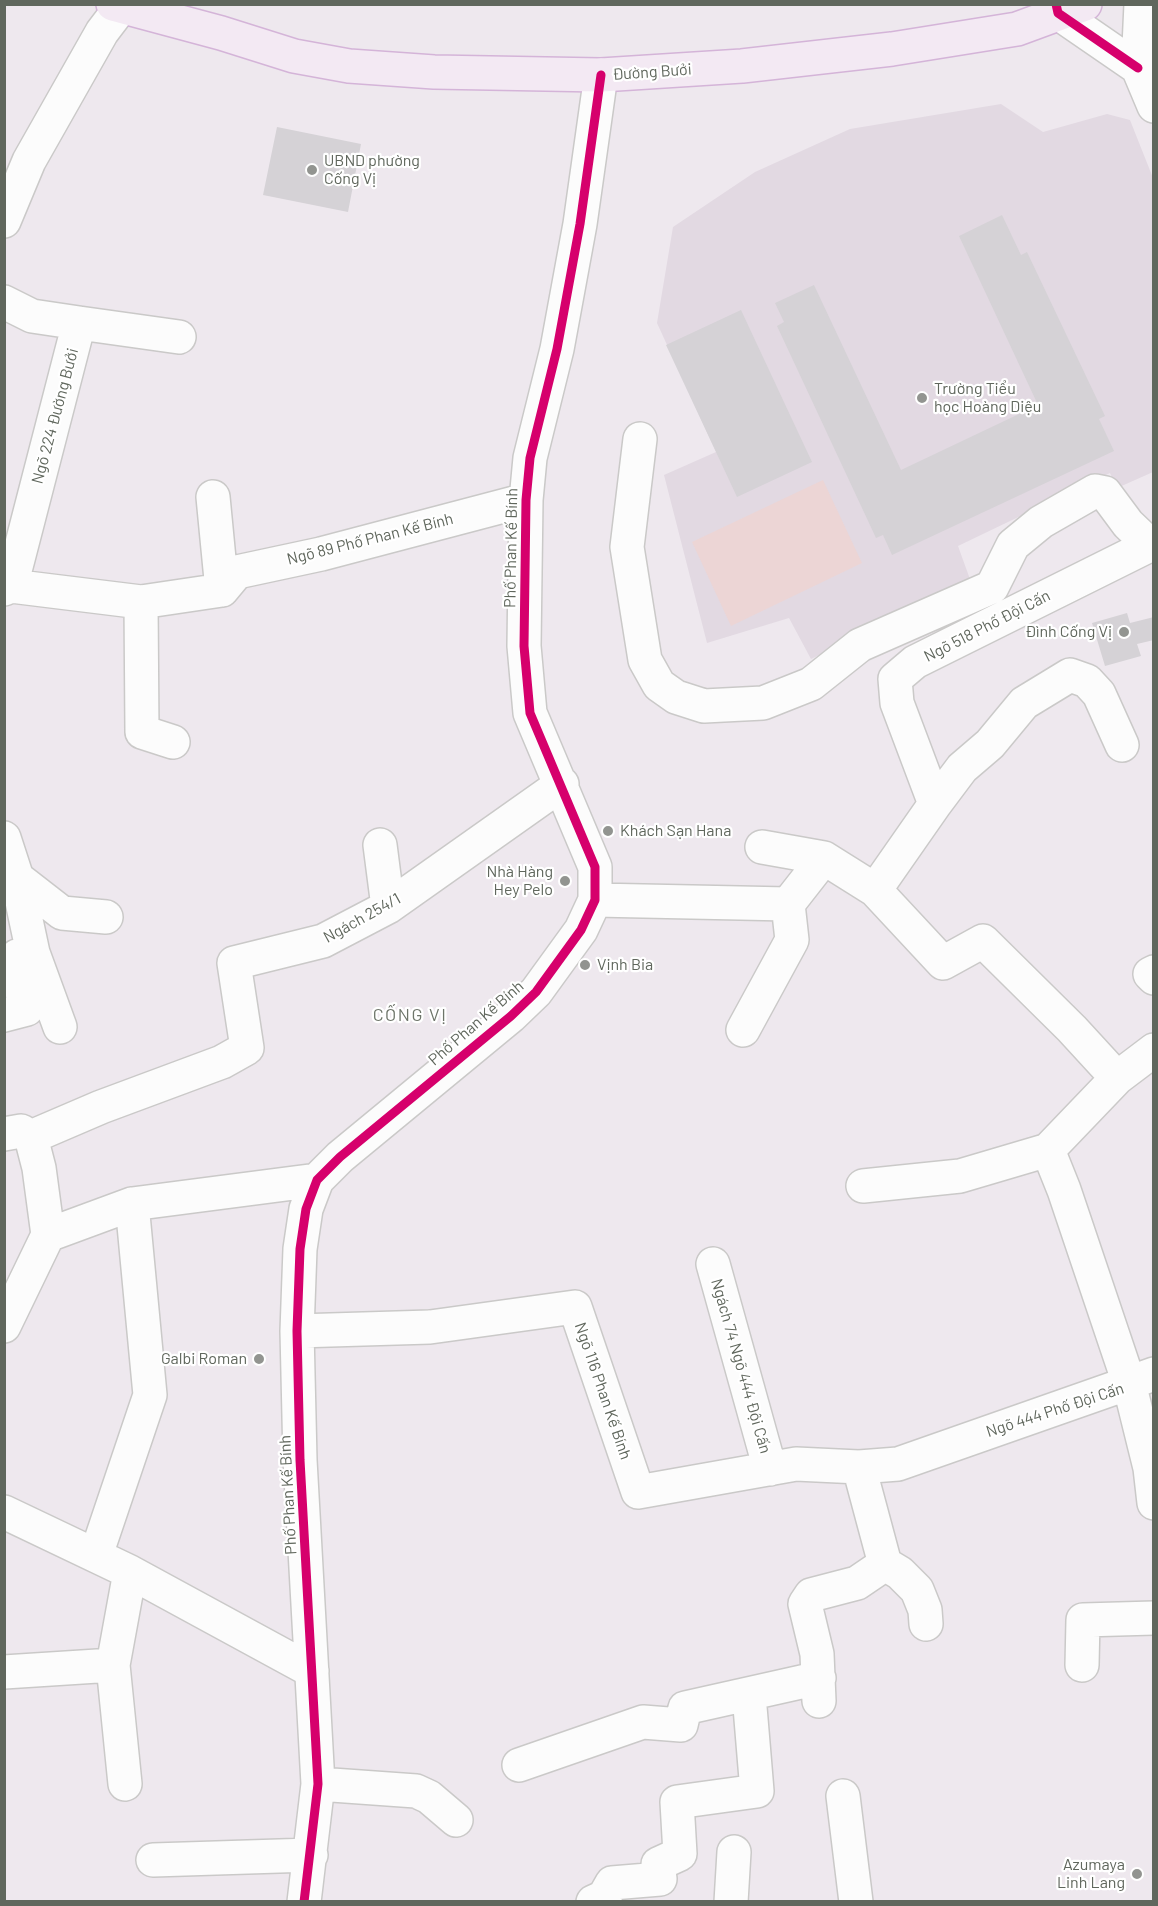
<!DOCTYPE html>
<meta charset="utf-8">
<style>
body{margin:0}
#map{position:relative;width:1158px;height:1906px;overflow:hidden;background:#eee8ee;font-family:Barlow,sans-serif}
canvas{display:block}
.frame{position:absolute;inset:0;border:6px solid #60675d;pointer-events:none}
</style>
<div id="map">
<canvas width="1158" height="1906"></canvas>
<div class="frame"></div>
</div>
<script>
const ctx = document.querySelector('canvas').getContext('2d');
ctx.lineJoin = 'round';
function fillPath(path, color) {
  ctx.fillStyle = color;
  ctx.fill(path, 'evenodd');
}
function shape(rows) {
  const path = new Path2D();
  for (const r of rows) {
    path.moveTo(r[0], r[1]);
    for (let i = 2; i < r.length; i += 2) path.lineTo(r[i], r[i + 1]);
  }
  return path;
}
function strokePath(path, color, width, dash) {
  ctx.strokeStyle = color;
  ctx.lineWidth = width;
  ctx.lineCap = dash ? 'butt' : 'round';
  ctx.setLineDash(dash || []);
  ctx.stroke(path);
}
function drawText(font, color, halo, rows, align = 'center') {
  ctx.font = font + ' Barlow,sans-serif';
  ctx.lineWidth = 4.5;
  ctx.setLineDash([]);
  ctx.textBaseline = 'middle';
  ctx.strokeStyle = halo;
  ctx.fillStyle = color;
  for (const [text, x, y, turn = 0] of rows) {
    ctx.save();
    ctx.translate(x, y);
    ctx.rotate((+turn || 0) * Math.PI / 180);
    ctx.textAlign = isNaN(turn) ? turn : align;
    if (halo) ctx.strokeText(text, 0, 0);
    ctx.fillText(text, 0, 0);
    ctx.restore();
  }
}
fillPath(shape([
 [1001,104,1043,132,1107,114,1130,120,1153,178,1153,472,1117,488,1110,473,958,546,971,582,811,659,789,618,707,643,664,475,716,452,657,323,673,227,755,172,850,129]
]), '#e2d9e2');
fillPath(shape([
 [823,480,862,563,731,626,692,542]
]), '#ecd5d5');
fillPath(shape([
 [277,127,361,144,348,212,263,195],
 [1002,215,1021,255,1027,252,1105,416,1099,419,1114,451,892,555,883,535,876,538,777,326,784,322,775,303,814,285,901,470,1038,405,959,236],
 [741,310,812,462,737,497,666,345],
 [1127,613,1130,623,1154,617,1154,640,1137,644,1141,656,1105,666,1092,623]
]), '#d5d2d6');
const minor = shape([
 [1056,4,1058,13,1138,68],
 [1141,4,1138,68,1154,106],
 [4,221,29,161,102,32,121,7],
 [4,302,32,316,79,323,11,586],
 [79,323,179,337],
 [640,439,627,547,645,660,659,685,676,697,704,706,763,703,811,684,860,645,992,587,1013,545,1041,522,1095,491,1105,493,1128,524,1149,544],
 [213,497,222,590],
 [4,589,11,586,141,602,222,590],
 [222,590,237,572,321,554,526,500],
 [141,602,142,732,173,742],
 [935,804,962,768,990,744,1024,703,1070,675,1087,681,1099,694,1122,745],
 [4,838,17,878,33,953,60,1027],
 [380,845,388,907],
 [762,847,824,858],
 [17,878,62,913,106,917],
 [875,890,943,963,983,941,1072,1029,1117,1078,1048,1150,1064,1190,1129,1383,1154,1374],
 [595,900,788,904,824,858,875,890,935,804,897,703,895,679,915,662,1154,543],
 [1154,972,1150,974,1154,978],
 [4,1015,27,1009,19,982,17,956,33,953],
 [743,1030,792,940,788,904],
 [1117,1078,1154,1050],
 [4,1134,21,1131,31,1137,39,1168,48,1235],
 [31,1137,101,1107,222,1062,247,1048,234,963,323,941,388,907,562,784],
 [863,1186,960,1176,1048,1150],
 [48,1235,132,1204,317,1180],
 [713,1264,770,1469],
 [4,1326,48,1235],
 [297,1331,430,1327,575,1307,638,1492,796,1464,859,1467,898,1464,1129,1383,1150,1468,1154,1468],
 [859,1467,885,1564,900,1573,917,1590,925,1610,926,1624],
 [1150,1468,1154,1503],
 [4,1512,130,1572,312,1671],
 [96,1555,150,1395,132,1204],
 [1082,1665,1083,1620,1154,1618],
 [4,1672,113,1665],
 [819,1701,817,1654,805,1604,811,1595,857,1583,885,1564],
 [519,1765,643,1722,681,1725,685,1708,819,1678],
 [125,1784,113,1665,130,1572],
 [318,1784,416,1791,429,1797,456,1820],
 [843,1796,856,1902],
 [153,1860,311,1855],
 [304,1902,318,1784,300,1460,297,1331,300,1249,306,1209,317,1180,340,1157,511,1016,536,992,581,930,595,900,595,867,530,713,524,646,526,500,530,458,557,349,580,224,601,75],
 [593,1902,604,1897,612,1883,660,1879,658,1864,680,1854,677,1802,757,1791,749,1695],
 [731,1902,734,1852]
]);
const major = shape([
 [113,4,221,33,294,56,349,66,434,72,601,75,742,66,892,49,1017,29,1085,4]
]);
strokePath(minor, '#cac9c8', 36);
strokePath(major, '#d4b4d8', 36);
strokePath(minor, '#fcfcfc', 33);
strokePath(major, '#f3e9f3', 33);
strokePath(shape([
 [1056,4,1058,13,1138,68],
 [304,1902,318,1784,300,1460,297,1331,300,1249,306,1209,317,1180,340,1157,511,1016,536,992,581,930,595,900,595,867,530,713,524,646,526,500,530,458,557,349,580,224,601,75]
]), '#d6006c', 9);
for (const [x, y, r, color] of [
 [312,170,6,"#929490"],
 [922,398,6,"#929490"],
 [1124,632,6,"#929490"],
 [608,831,6,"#929490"],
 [565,881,6,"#929490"],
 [585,965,6,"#929490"],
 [259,1359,6,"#929490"],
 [1137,1874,6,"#929490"]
]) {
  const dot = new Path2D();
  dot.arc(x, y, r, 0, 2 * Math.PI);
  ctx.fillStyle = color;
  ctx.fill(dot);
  strokePath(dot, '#fff', 2);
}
drawText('16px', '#60675d', '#fff', [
 ["Đường Bưởi",652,72,-4],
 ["Ngõ 224 Đường Bưởi",55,416,-75],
 ["Ngõ 89 Phố Phan Kế Bính",370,539,-14],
 ["Phố Phan Kế Bính",511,548,-89],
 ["Ngõ 518 Phố Đội Cấn",987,626,-27],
 ["Ngách 254/1",362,918,-29],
 ["Phố Phan Kế Bính",476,1023,-41],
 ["Ngách 74 Ngõ 444 Đội Cấn",741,1366,74],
 ["Ngõ 116 Phan Kế Bính",603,1391,71],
 ["Ngõ 444 Phố Đội Cấn",1055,1410,-18],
 ["Phố Phan Kế Bính",288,1495,-93]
]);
drawText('16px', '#60675d', '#fff', [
 ["UBND phường",324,161],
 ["Cống Vị",324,179],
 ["Trường Tiểu",934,389],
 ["học Hoàng Diệu",934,407],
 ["Đình Cống Vị",1112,632,"right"],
 ["Khách Sạn Hana",620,831],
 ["Nhà Hàng",553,872,"right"],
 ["Hey Pelo",553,890,"right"],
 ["Vịnh Bia",597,965],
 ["Galbi Roman",247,1359,"right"],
 ["Azumaya",1125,1865,"right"],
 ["Linh Lang",1125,1883,"right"]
], 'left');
ctx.letterSpacing = '1.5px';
drawText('18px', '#6d7469', '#fff', [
 ["CỐNG VỊ",410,1015]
]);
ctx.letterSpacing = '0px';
</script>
